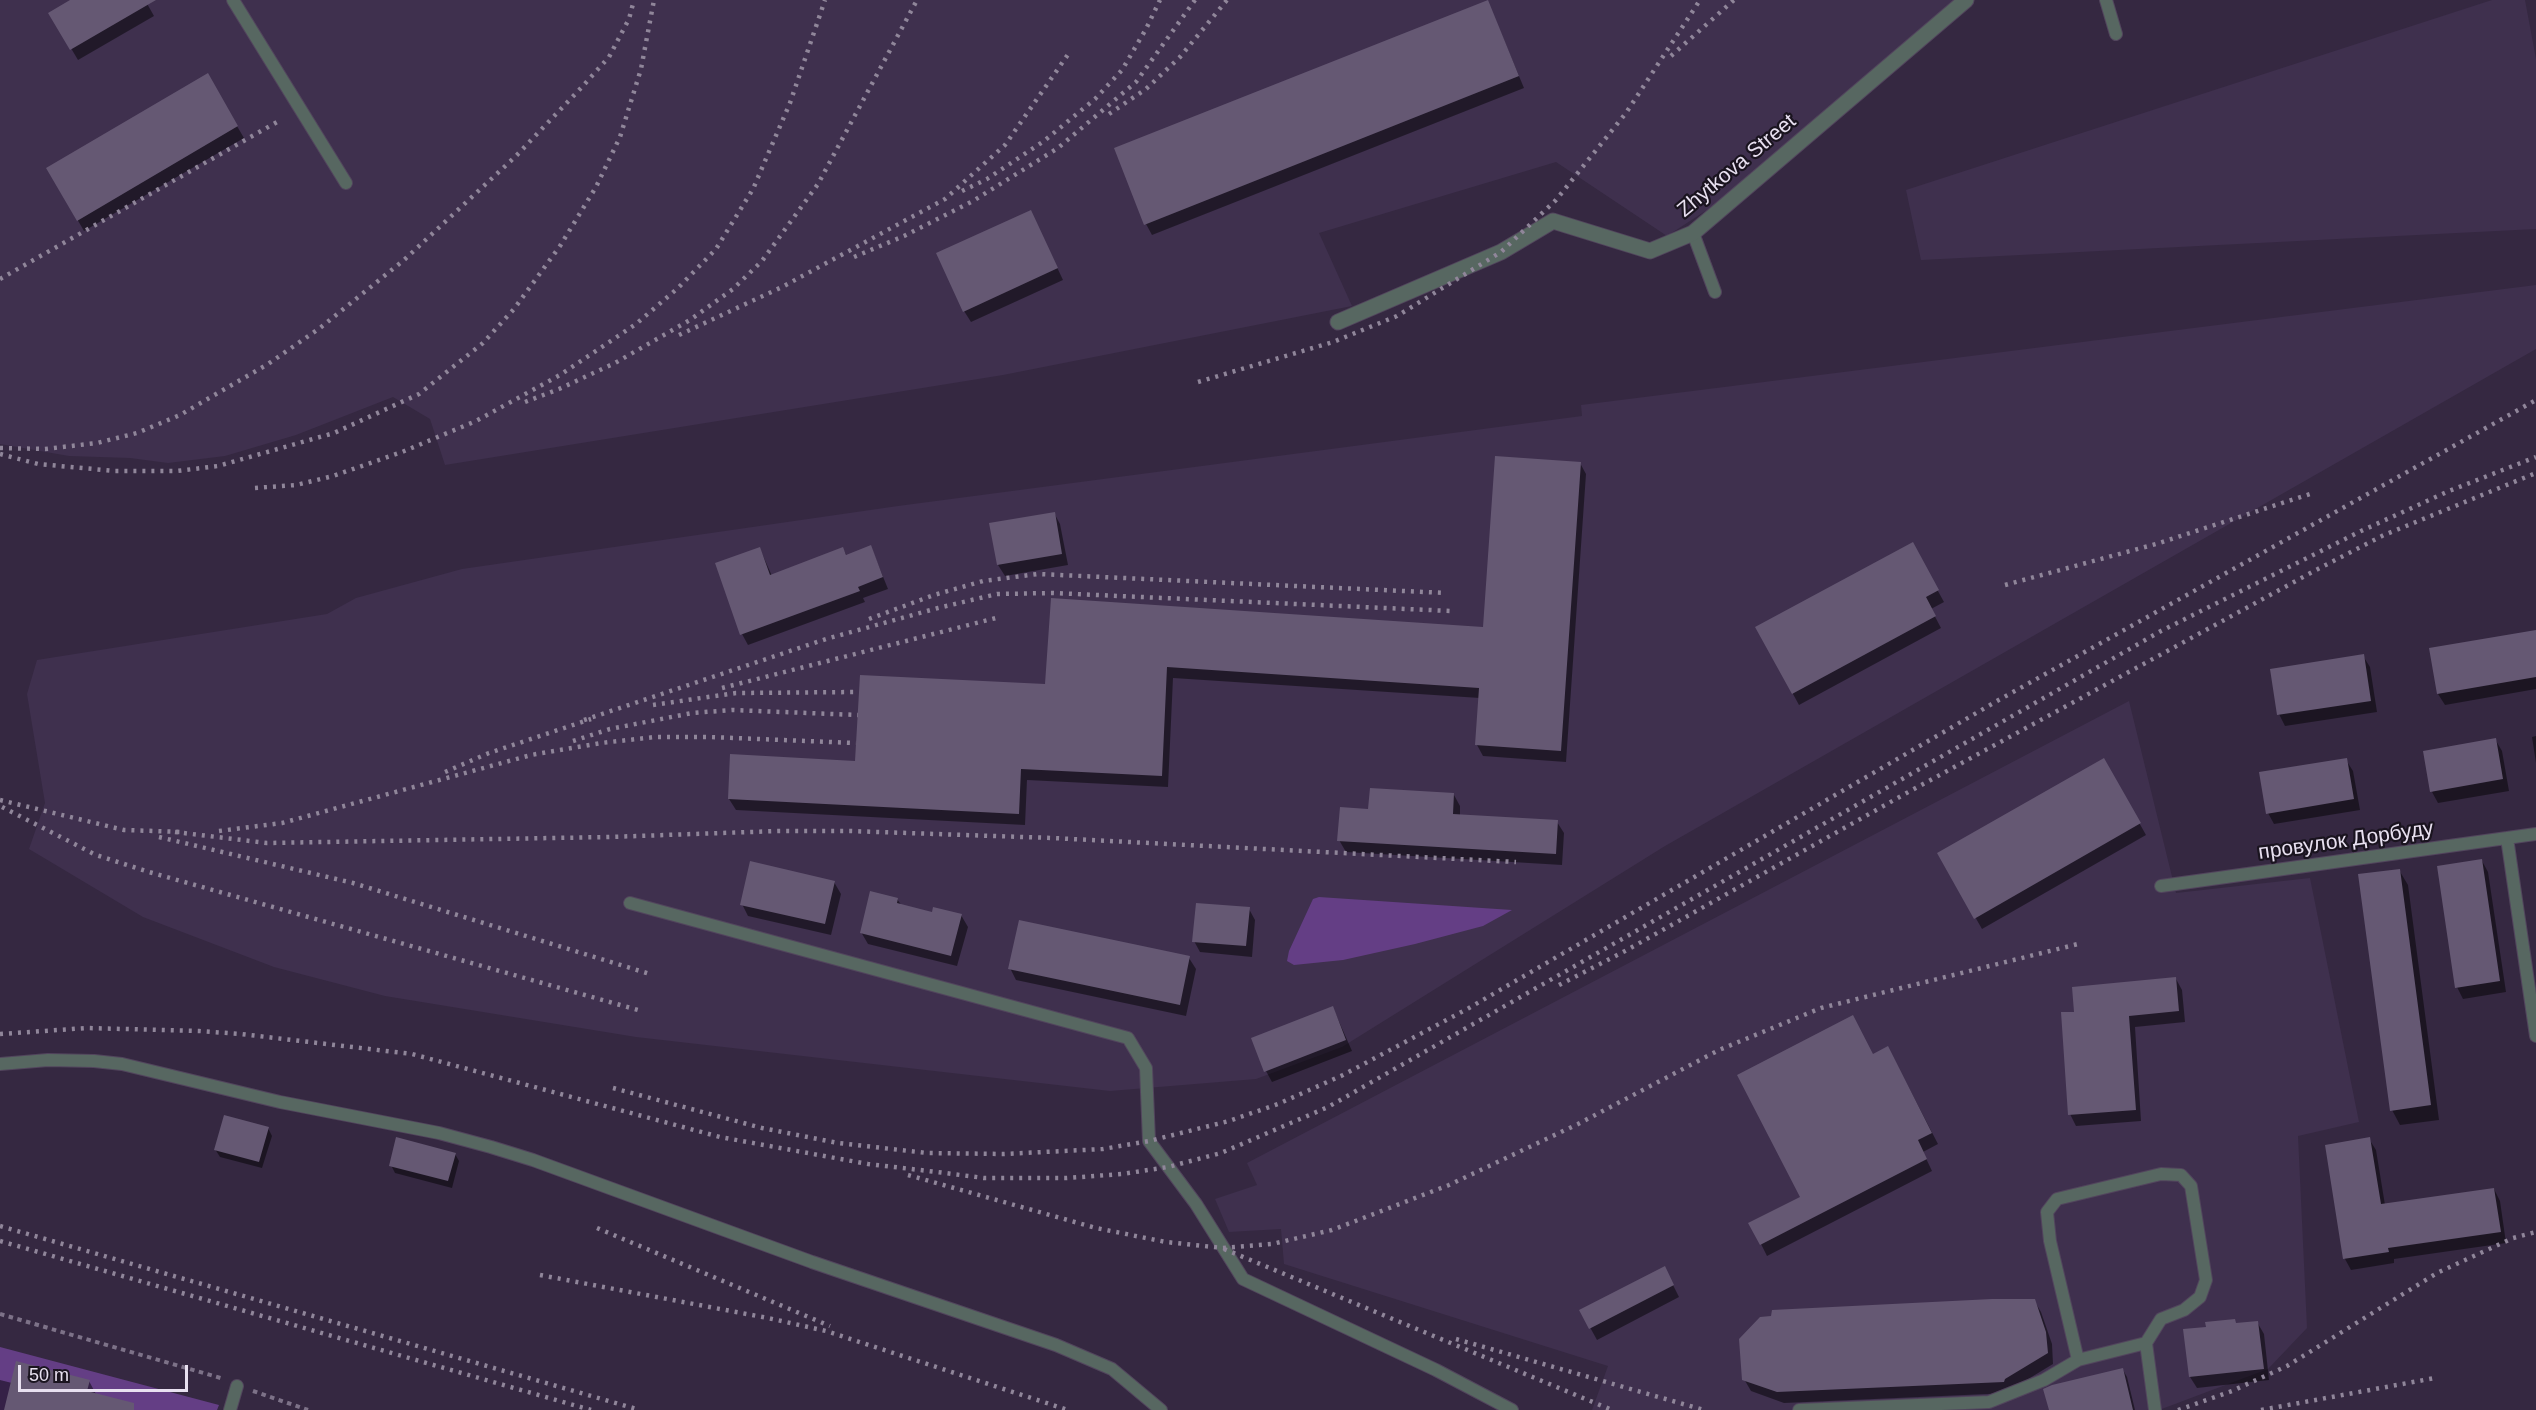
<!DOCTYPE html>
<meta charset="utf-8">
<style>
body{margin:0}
#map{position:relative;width:2536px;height:1410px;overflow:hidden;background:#352841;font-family:Arial,sans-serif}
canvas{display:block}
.scale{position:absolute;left:18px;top:1365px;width:170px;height:27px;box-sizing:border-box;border:3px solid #e8e0f0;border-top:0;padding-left:8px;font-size:18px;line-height:21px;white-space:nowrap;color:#e8e0f0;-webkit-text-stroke:4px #1a141f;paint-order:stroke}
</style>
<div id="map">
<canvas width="2536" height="1410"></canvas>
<div class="scale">50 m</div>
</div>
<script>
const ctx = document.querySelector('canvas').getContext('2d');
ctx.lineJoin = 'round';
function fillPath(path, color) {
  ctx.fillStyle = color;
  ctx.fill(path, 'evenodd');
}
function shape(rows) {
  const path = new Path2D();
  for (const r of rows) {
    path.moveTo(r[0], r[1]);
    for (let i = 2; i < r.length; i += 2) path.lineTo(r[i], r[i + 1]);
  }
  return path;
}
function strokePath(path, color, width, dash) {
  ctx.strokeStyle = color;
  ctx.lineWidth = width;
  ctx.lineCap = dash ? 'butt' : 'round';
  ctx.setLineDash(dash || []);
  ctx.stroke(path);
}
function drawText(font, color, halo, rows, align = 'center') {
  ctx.font = font + ' Arial,sans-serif';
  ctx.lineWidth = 4.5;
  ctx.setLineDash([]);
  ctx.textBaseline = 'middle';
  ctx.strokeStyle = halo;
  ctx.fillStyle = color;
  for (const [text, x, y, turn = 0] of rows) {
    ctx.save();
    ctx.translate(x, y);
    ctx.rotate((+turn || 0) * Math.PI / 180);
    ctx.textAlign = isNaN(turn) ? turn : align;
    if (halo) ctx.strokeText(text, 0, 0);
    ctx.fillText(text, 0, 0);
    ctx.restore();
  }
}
fillPath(shape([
 [0,0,1955,0,1713,206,1667,236,1556,162,1319,233,1352,306,1003,375,445,465,430,419,393,397,296,435,225,456,168,463,130,458,69,456,0,444],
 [2492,0,2525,0,2536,59,2536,229,1921,260,1906,190],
 [2536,285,2536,349,1665,846,1342,1047,1256,1079,1110,1091,636,1037,385,996,274,967,143,917,29,849,45,803,27,694,37,660,327,614,356,598,462,569,898,506,1582,416,1581,405],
 [2129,701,2176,893,2310,878,2359,1122,2298,1136,2307,1328,2268,1369,2159,1410,1592,1410,1608,1366,1284,1264,1281,1229,1229,1232,1215,1199,1257,1185,1247,1163]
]), '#3f304e');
fillPath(shape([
 [1319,897,1512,910,1483,926,1415,944,1343,960,1294,965,1287,961,1289,951,1313,899],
 [0,1347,219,1405,217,1410,0,1410]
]), '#643e85');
fillPath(shape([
 [73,0,145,0,154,16,78,60,50,13],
 [1488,2,1524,88,1152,235,1146,224],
 [207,75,244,138,84,231,48,169],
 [1031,212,1063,280,971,322,964,311],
 [1580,463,1586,474,1566,762,1483,756,1477,745,1480,698,1173,678,1168,787,1027,780,1025,825,736,810,729,799,856,762,1047,686,1053,599,1485,629],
 [1054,513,1060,524,1068,565,1005,576,998,565],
 [1912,544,1944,602,1931,609,1941,628,1799,705,1757,628],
 [871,547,888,589,863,598,865,602,748,645,742,634,760,549,772,576,843,549,847,556],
 [2536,631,2536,689,2445,705,2438,694],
 [2363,656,2370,667,2377,712,2285,726,2279,714],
 [2536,736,2536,763,2532,737],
 [2495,739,2502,751,2509,791,2438,803,2432,792],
 [2104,760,2146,835,1982,929,1939,854],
 [2346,760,2353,771,2360,810,2274,824,2268,813],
 [1454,795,1460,806,1460,816,1557,822,1564,833,1562,865,1346,852,1339,840,1370,810],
 [2482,861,2488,872,2506,992,2463,999,2457,987],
 [2399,870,2408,885,2439,1120,2400,1125,2392,1110],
 [834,882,841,894,831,935,748,916,742,904],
 [897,899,902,906,933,914,961,915,968,927,957,966,868,944,861,932],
 [1249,909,1255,920,1252,957,1200,952,1194,941],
 [1189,958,1196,969,1186,1016,1016,980,1010,968],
 [2176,979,2182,990,2185,1022,2135,1027,2141,1121,2076,1126,2070,1114,2076,1014],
 [1333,1008,1352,1051,1272,1082,1266,1071],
 [1873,1056,1894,1059,1938,1144,1923,1152,1932,1171,1767,1256,1761,1244,1802,1198],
 [268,1128,272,1136,262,1168,220,1157,215,1149],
 [2369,1139,2376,1150,2385,1205,2494,1189,2500,1201,2506,1243,2394,1259,2394,1263,2351,1270,2345,1259,2326,1146],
 [455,1154,459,1161,452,1188,395,1173,391,1165],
 [1670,1279,1679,1297,1597,1340,1581,1311],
 [2034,1300,2041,1312,2052,1344,2053,1364,2010,1390,2010,1393,1784,1403,1751,1391,1744,1379],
 [2257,1322,2264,1334,2269,1380,2197,1388,2190,1377,2237,1325],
 [2123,1370,2127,1377,2135,1410,2050,1410],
 [0,1380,12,1383,89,1381,97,1396,112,1410,0,1410]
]), '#0007');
fillPath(shape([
 [70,0,156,0,70,50,48,13],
 [1488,0,1519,76,1144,225,1114,148],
 [208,73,238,126,77,221,46,168],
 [1031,210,1058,268,963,312,936,253],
 [1495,456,1581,462,1561,751,1475,745,1479,688,1167,667,1162,776,1021,769,1019,814,728,799,730,754,855,761,860,675,1045,684,1051,598,1483,627],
 [1055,512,1062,554,997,565,989,523],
 [1913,542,1939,590,1926,597,1936,616,1792,694,1755,627],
 [871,545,883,577,858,587,860,591,740,635,715,563,760,547,770,575,843,547,846,555],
 [2536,630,2536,677,2437,694,2429,648],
 [2364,654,2371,701,2277,715,2270,669],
 [2496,738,2503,779,2430,792,2423,751],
 [2104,758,2141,823,1974,919,1937,853],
 [2347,758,2354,799,2266,814,2259,772],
 [1370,788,1454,793,1453,814,1558,820,1556,854,1337,841,1340,807,1368,809],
 [2482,859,2500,981,2455,988,2437,866],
 [750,861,835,881,825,924,740,905],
 [2400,869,2431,1105,2390,1111,2358,874],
 [870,891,898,898,897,903,932,912,933,907,962,914,951,956,860,933],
 [1196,903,1250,907,1246,946,1192,942],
 [1019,920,1190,956,1180,1005,1008,969],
 [2176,977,2179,1011,2129,1016,2136,1110,2068,1115,2061,1012,2074,1012,2072,987],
 [1333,1006,1346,1040,1264,1072,1251,1038],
 [1853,1015,1873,1054,1888,1046,1932,1133,1918,1140,1927,1159,1760,1245,1748,1223,1800,1197,1737,1075],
 [224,1115,269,1127,259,1162,214,1150],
 [396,1137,456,1153,448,1181,389,1166],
 [2370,1137,2381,1204,2494,1188,2501,1232,2388,1248,2389,1252,2343,1259,2325,1145],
 [1665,1266,1674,1285,1589,1329,1579,1310],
 [1992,1299,2035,1299,2046,1332,2048,1353,2005,1379,2004,1382,1777,1392,1742,1380,1739,1339,1760,1317,1771,1316,1772,1310],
 [2235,1319,2236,1323,2258,1321,2264,1369,2189,1377,2183,1329,2206,1327,2205,1322],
 [16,1361,90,1380,87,1391,134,1403,134,1410,4,1410],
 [2123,1368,2133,1410,2049,1410,2043,1389,2052,1385]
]), '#655873');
const lane = shape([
 [233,0,346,183],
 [2106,0,2116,34],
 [1693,233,1715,292],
 [2507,838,2536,1036],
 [2161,886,2536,834],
 [630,903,1128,1038,1146,1068,1149,1141,1196,1204,1243,1279,1436,1370,1512,1410],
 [0,1064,48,1060,94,1061,122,1064,280,1102,439,1133,491,1147,533,1160,812,1262,1056,1345,1112,1369,1161,1410],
 [2078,1360,2050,1241,2047,1212,2057,1199,2161,1174,2181,1175,2191,1186,2206,1280,2200,1297,2184,1310,2161,1319,2146,1343,2155,1410],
 [230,1410,237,1386],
 [1799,1410,1989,1402,2044,1380,2078,1360,2146,1343]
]);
const street = shape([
 [1338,322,1501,252,1553,221,1650,251,1693,233,1966,0]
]);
strokePath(lane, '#52455d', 14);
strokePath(street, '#52455d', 17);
strokePath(shape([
 [0,1314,224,1379],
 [253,1391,308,1410]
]), '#7d7288', 4, [4.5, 4.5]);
strokePath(lane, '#576761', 12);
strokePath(street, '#576761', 15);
strokePath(shape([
 [1671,56,1734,0],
 [1109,114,1146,89,1180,57,1227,0],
 [962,191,987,179,1044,141,1095,99,1122,70,1146,29,1160,0],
 [854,257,904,236,973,201,1058,148,1136,82,1195,0],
 [0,279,277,122],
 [679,335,782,287,945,199,1005,145,1069,53],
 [1198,382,1333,342,1397,316,1501,252,1556,200,1626,113,1700,0],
 [525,402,559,389,615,363,690,320,733,289,762,261,818,184,917,0],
 [0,448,45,449,97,443,137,433,180,415,268,364,320,328,404,260,516,156,581,88,609,57,629,19,634,0],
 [0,454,38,464,115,471,177,471,218,466,334,433,419,394,483,343,514,309,560,246,596,187,620,137,641,69,654,0],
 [255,488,296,485,333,476,402,452,476,421,560,375,636,324,678,288,716,249,753,189,790,103,825,0],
 [2005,585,2156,544,2313,493],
 [869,619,934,595,983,581,1038,574,1446,593],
 [722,688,996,618],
 [653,705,736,693,859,692],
 [584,720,826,639,938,608,997,594,1053,593,1451,611],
 [573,741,610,729,692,713,732,710,858,715],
 [445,772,489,753,591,719],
 [0,800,124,830,183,832],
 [2,807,96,855,149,872,638,1010],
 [219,831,282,823,531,755,601,743,655,737,709,737,856,743],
 [175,832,267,843,609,837,778,831,850,831,1052,838,1516,862],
 [159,837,353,883,650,974],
 [1559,985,1627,950,1903,795,2316,570,2384,535,2536,473],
 [0,1034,87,1028,199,1031,241,1034,412,1054,720,1137,868,1164,937,1172,984,1178,1067,1178,1122,1174,1168,1167,1221,1153,1328,1107,2161,631,2361,531,2449,491,2536,457],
 [613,1088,762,1128,838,1143,927,1153,1004,1154,1103,1149,1149,1141,1229,1121,1278,1104,1343,1075,1469,1008,1997,701,2536,400],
 [908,1175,1096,1228,1166,1242,1223,1248,1272,1244,1332,1230,1449,1185,1578,1124,1719,1050,1821,1008,2078,944],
 [0,1226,640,1410],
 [597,1228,830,1326],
 [0,1241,591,1410],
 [1224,1249,1612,1410],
 [540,1275,768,1318,826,1331,1068,1410],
 [1456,1339,1704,1410],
 [2178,1410,2232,1391,2287,1366,2437,1273,2513,1238,2536,1232],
 [2261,1410,2435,1378]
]), '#90869a', 4.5, [3, 6]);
drawText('21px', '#e8e0f0', '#1a141f', [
 ["Zhytkova Street",1737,166,-40],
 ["провулок Дорбуду",2346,841,-8]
]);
</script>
